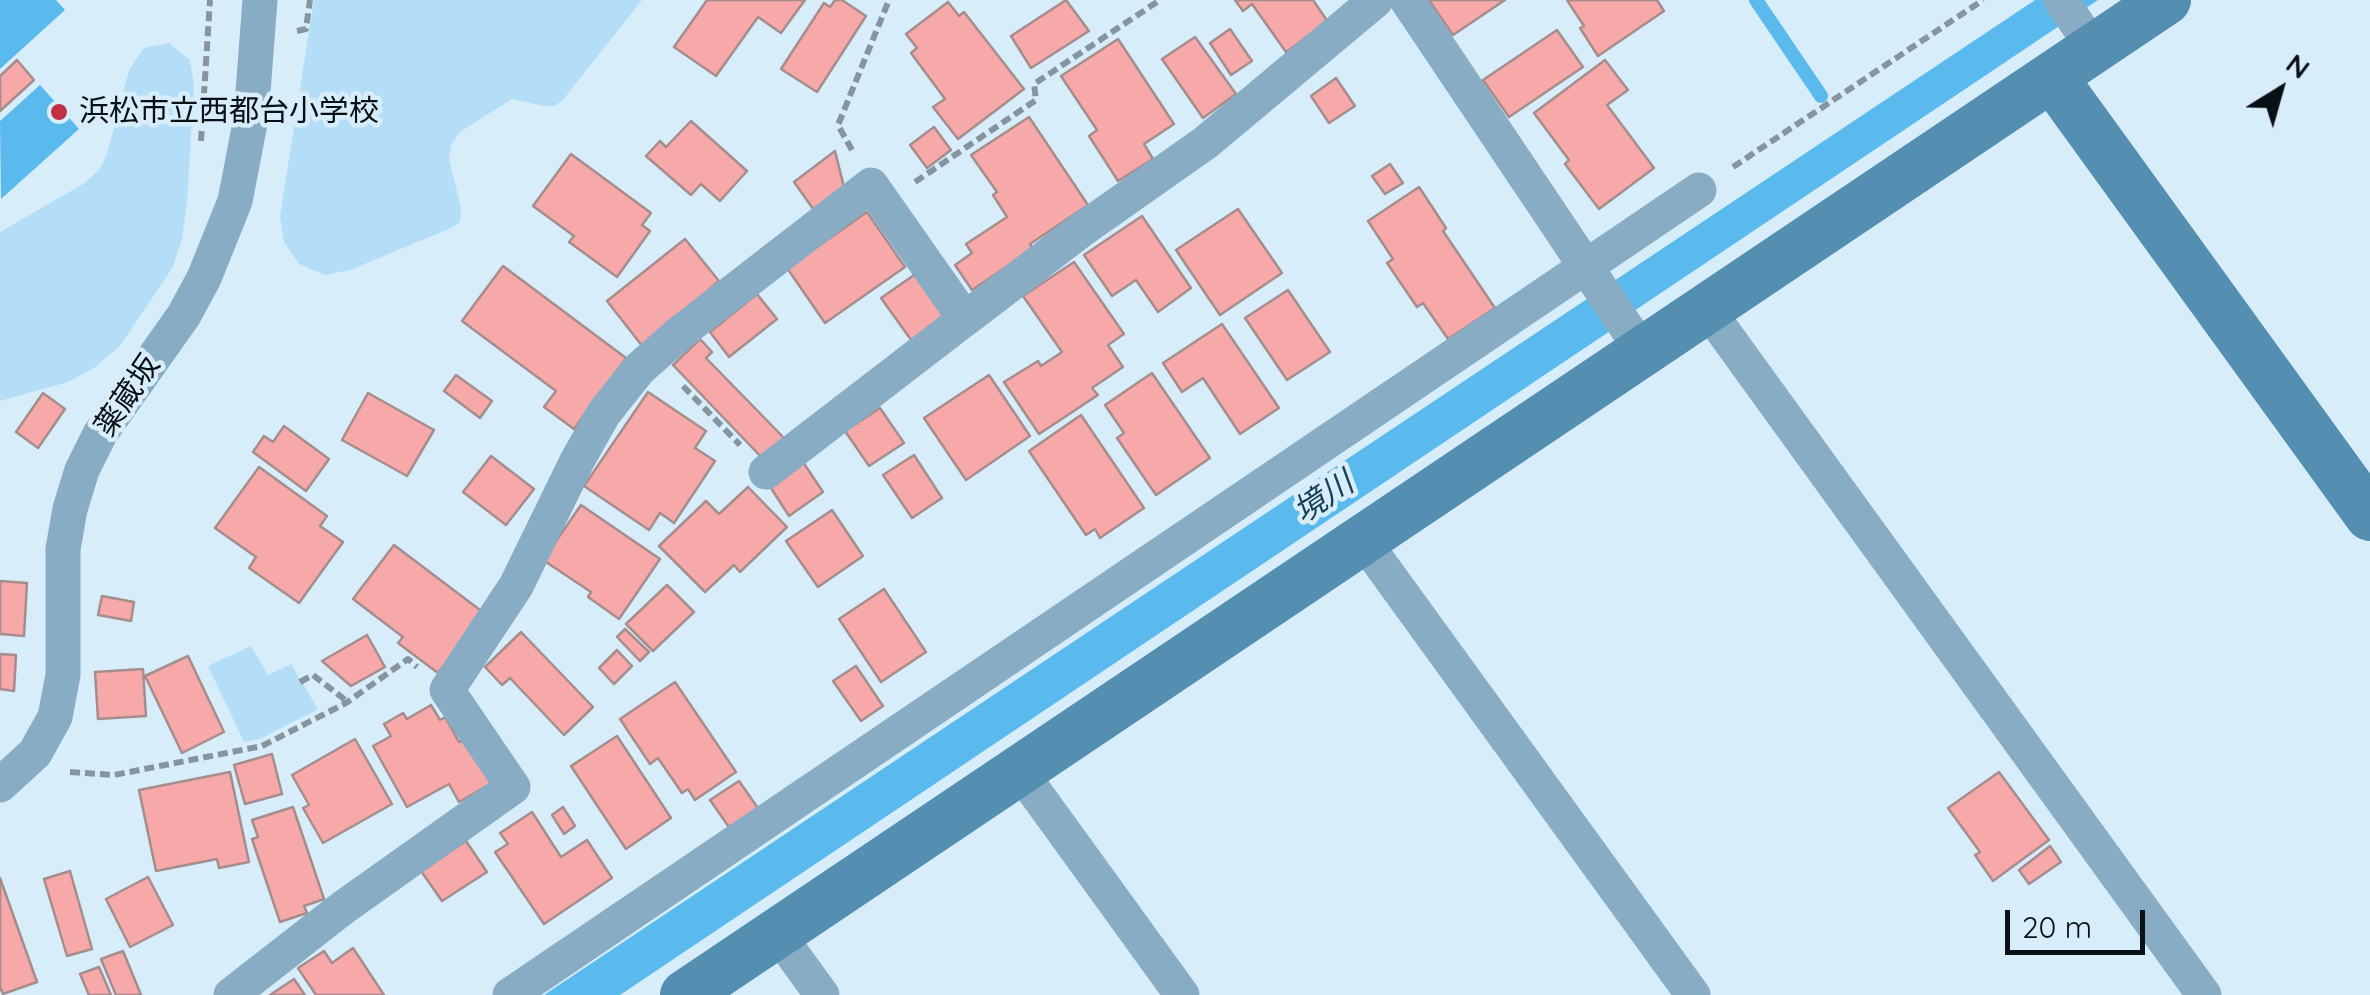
<!DOCTYPE html>
<meta charset="utf-8">
<style>
body{margin:0}
#map{position:relative;width:2370px;height:995px;overflow:hidden;background:#d8edfa;font-family:Quicksand,sans-serif}
canvas{display:block}
.north{position:absolute;left:2230px;top:40px;width:100px;height:100px;-webkit-text-stroke:8px #d8edfa;paint-order:stroke;rotate:37deg;font-size:28px;font-weight:700;line-height:40px;text-align:center;color:#0a1116}
.north::after{content:'';display:block;margin:auto;width:35px;height:45px;background:#0a1116;clip-path:polygon(50% 0,100% 100%,50% 72%,0 100%)}
.scale{position:absolute;left:2005px;top:910px;width:140px;height:45px;box-sizing:border-box;border:5px solid #0a1116;border-top:0;padding-left:12px;font-size:30px;line-height:35px;white-space:nowrap;color:#0a1116;-webkit-text-stroke:8px #d8edfa;paint-order:stroke}
</style>
<div id="map">
<canvas width="2370" height="995"></canvas>
<div class="north">N</div>
<div class="scale">20 m</div>
</div>
<script>
const ctx = document.querySelector('canvas').getContext('2d');
ctx.lineJoin = 'round';
function fillPath(path, color) {
  ctx.fillStyle = color;
  ctx.fill(path, 'evenodd');
}
function shape(rows) {
  const path = new Path2D();
  for (const r of rows) {
    path.moveTo(r[0], r[1]);
    for (let i = 2; i < r.length; i += 2) path.lineTo(r[i], r[i + 1]);
  }
  return path;
}
function strokePath(path, color, width, dash) {
  ctx.strokeStyle = color;
  ctx.lineWidth = width;
  ctx.lineCap = dash ? 'butt' : 'round';
  ctx.setLineDash(dash || []);
  ctx.stroke(path);
}
function drawText(font, color, halo, rows, align = 'center') {
  ctx.font = font + ' Quicksand,"Noto Sans JP",sans-serif';
  ctx.lineWidth = 9;
  ctx.setLineDash([]);
  ctx.textBaseline = 'middle';
  ctx.strokeStyle = halo;
  ctx.fillStyle = color;
  for (const [text, x, y, turn = 0] of rows) {
    ctx.save();
    ctx.translate(x, y);
    ctx.rotate((+turn || 0) * Math.PI / 180);
    ctx.textAlign = isNaN(turn) ? turn : align;
    if (halo) ctx.strokeText(text, 0, 0);
    ctx.fillText(text, 0, 0);
    ctx.restore();
  }
}
fillPath(shape([
 [314,0,642,0,562,101,554,106,544,106,512,99,460,132,451,145,449,159,461,208,460,222,449,229,350,270,325,275,299,264,284,242,280,216],
 [169,43,190,60,194,85,187,202,182,239,173,267,120,346,94,368,68,382,0,401,0,232,83,184,99,170,107,154,129,70,144,48],
 [251,646,268,675,291,664,318,709,260,739,244,742,208,666]
]), '#b4def8');
fillPath(shape([
 [0,0,56,0,65,10,0,69],
 [2035,0,2098,0,1628,315,1616,327,620,995,544,995],
 [40,85,79,129,1,199,0,121]
]), '#5ab9ed');
strokePath(shape([
 [1756,0,1821,96]
]), '#5ab9ed', 14);
const building = shape([
 [707,0,805,0,781,33,758,17,716,76,674,47,707,0],
 [835,0,842,0,866,16,817,92,781,69,824,3,830,7,835,0],
 [1066,0,1089,31,1031,68,1011,36,1066,0],
 [1235,0,1313,0,1328,22,1286,52,1252,4,1243,11,1235,0],
 [1429,0,1505,0,1453,35,1429,0],
 [1567,0,1657,0,1664,11,1598,56,1580,28,1584,26,1567,0],
 [948,2,959,16,964,12,1024,89,958,139,933,107,945,99,911,53,917,48,906,34,948,2],
 [1230,29,1252,61,1231,75,1210,43,1230,29],
 [1557,30,1583,67,1509,117,1483,80,1557,30],
 [1195,37,1236,94,1203,118,1162,59,1195,37],
 [1118,39,1174,124,1144,144,1153,159,1118,181,1089,136,1097,130,1061,76,1118,39],
 [17,60,34,80,0,111,0,76,17,60],
 [1605,60,1628,90,1607,105,1654,168,1599,209,1565,164,1569,160,1534,113,1605,60],
 [1336,78,1355,106,1329,123,1311,96,1336,78],
 [1029,117,1088,205,1030,244,1033,249,972,290,955,265,972,253,966,244,1007,217,993,195,997,192,971,155,1029,117],
 [691,121,747,171,720,201,701,184,691,195,646,156,660,141,666,147,691,121],
 [934,127,951,150,927,168,910,145,934,127],
 [835,151,845,191,816,213,794,182,835,151],
 [571,154,651,213,642,225,650,231,617,277,569,242,574,236,533,206,571,154],
 [1390,164,1403,183,1385,194,1372,176,1390,164],
 [1419,187,1446,228,1443,231,1495,308,1448,339,1423,303,1417,307,1387,263,1393,259,1368,221,1419,187],
 [1238,209,1282,273,1220,315,1176,250,1238,209],
 [867,212,905,267,825,323,787,268,867,212],
 [1142,216,1191,288,1158,312,1136,280,1112,296,1084,255,1142,216],
 [685,239,719,281,643,347,607,301,685,239],
 [1074,262,1124,334,1108,345,1123,367,1092,388,1098,395,1039,434,1004,382,1038,361,1041,366,1062,352,1023,296,1074,262],
 [503,266,626,358,574,429,544,407,556,391,462,321,503,266],
 [917,273,949,319,914,344,881,298,917,273],
 [1288,290,1330,352,1287,380,1245,318,1288,290],
 [757,294,777,319,729,357,710,332,757,294],
 [1222,324,1279,408,1240,434,1203,378,1182,392,1163,363,1222,324],
 [700,339,712,352,706,358,786,440,765,461,673,365,700,339],
 [1152,373,1210,458,1156,495,1117,438,1124,433,1105,405,1152,373],
 [456,375,492,401,480,418,444,391,456,375],
 [989,375,1030,436,966,480,924,418,989,375],
 [648,392,706,431,695,448,715,461,674,523,660,513,649,530,584,486,648,392],
 [43,393,65,409,38,448,16,432,43,393],
 [368,393,434,430,407,476,342,440,368,393],
 [880,408,904,443,869,466,845,431,880,408],
 [1081,415,1144,508,1100,538,1095,529,1086,535,1029,451,1081,415],
 [284,426,329,459,306,491,253,452,264,436,273,442,284,426],
 [914,455,942,498,912,518,883,475,914,455],
 [491,456,534,489,506,525,463,492,491,456],
 [803,462,823,492,789,516,769,485,803,462],
 [259,467,327,516,320,526,343,542,299,603,249,568,256,557,215,528,259,467],
 [748,487,787,527,740,572,734,565,705,592,659,546,706,501,719,514,748,487],
 [581,505,660,559,619,619,588,597,591,592,543,560,581,505],
 [832,510,863,556,818,587,786,541,832,510],
 [394,545,484,613,438,673,398,643,403,637,353,599,394,545],
 [0,581,27,583,24,636,0,634,0,581],
 [667,585,694,612,653,651,626,624,667,585],
 [884,589,926,652,881,682,839,619,884,589],
 [102,596,134,602,131,621,98,615,102,596],
 [625,629,649,652,640,661,617,637,625,629],
 [521,632,593,707,564,735,510,678,502,685,485,667,521,632],
 [367,635,385,667,351,686,322,661,367,635],
 [617,650,632,666,614,684,599,668,617,650],
 [0,654,16,655,14,691,0,689,0,654],
 [188,656,224,732,182,753,145,676,188,656],
 [856,666,883,706,861,721,833,681,856,666],
 [143,669,146,716,98,719,95,672,143,669],
 [675,682,736,772,695,800,688,789,682,793,658,758,650,764,620,719,675,682],
 [431,705,440,720,445,717,459,742,467,739,492,783,459,802,449,784,407,807,373,746,391,736,384,724,403,713,407,719,431,705],
 [617,736,671,818,626,849,571,766,617,736],
 [355,739,392,804,323,843,303,808,309,805,292,775,355,739],
 [272,754,282,794,245,804,234,765,272,754],
 [230,772,249,862,219,868,217,859,156,871,139,790,230,772],
 [1999,772,2049,840,1993,881,1975,855,1980,852,1948,808,1999,772],
 [739,781,760,811,731,830,710,800,739,781],
 [293,807,324,899,304,906,307,913,280,922,252,839,258,837,252,820,293,807],
 [563,807,575,826,564,834,552,815,563,807],
 [532,812,561,857,587,840,612,878,544,924,495,852,508,844,500,833,532,812],
 [466,841,487,872,442,901,421,871,466,841],
 [2050,846,2061,862,2029,884,2019,870,2050,846],
 [70,871,92,949,67,956,44,879,70,871],
 [148,877,173,925,130,947,106,899,148,877],
 [0,878,37,982,3,994,0,987,0,878],
 [353,948,384,995,316,995,298,968,324,951,332,963,353,948],
 [123,951,141,995,116,995,101,959,123,951],
 [99,967,111,995,89,995,80,974,99,967],
 [294,979,305,995,270,995,294,979]
]);
fillPath(building, '#f7a8a9');
strokePath(building, '#a58d8d', 2.5);
strokePath(shape([
 [297,31,306,29,310,0],
 [201,141,210,0],
 [852,150,838,125,889,0],
 [1733,167,1983,0],
 [915,182,1036,100,1034,84,1160,0],
 [683,386,740,445],
 [300,682,313,675,348,702],
 [70,772,114,775,262,746,346,703,408,659,417,667]
]), '#85949e', 6, [10, 5]);
strokePath(shape([
 [1407,0,1643,352],
 [2061,0,2094,49],
 [1707,309,2204,995],
 [766,472,965,319],
 [1363,540,1693,995],
 [1019,770,1182,995],
 [0,785,35,753,55,717,63,675,63,549,70,509,82,470,100,434,184,315,204,278,235,201,251,118,260,0],
 [777,933,822,995],
 [231,995,344,907,513,787,447,690,516,586,577,461,604,413,639,369,681,332,871,185,965,319,1080,231,1205,143,1376,0],
 [510,995,1699,190]
]), '#87acc3', 35);
strokePath(shape([
 [2052,77,2370,516],
 [685,995,2166,0]
]), '#548eb0', 50);
for (const [x, y, r, color] of [
 [59,112,10,"#c03045"]
]) {
  const dot = new Path2D();
  dot.arc(x, y, r, 0, 2 * Math.PI);
  ctx.fillStyle = color;
  ctx.fill(dot);
  strokePath(dot, '#d8edfa', 4);
}
drawText('30px', '#0a1116', '#d8edfa', [
 ["浜松市立西都台小学校",79,112]
], 'left');
drawText('30px', '#0a1116', '#d8edfa', [
 ["薬蔵坂",128,396,-56]
]);
drawText('italic 32px', '#163f55', '#d8edfa', [
 ["境川",1324,498,-34]
]);
</script>
